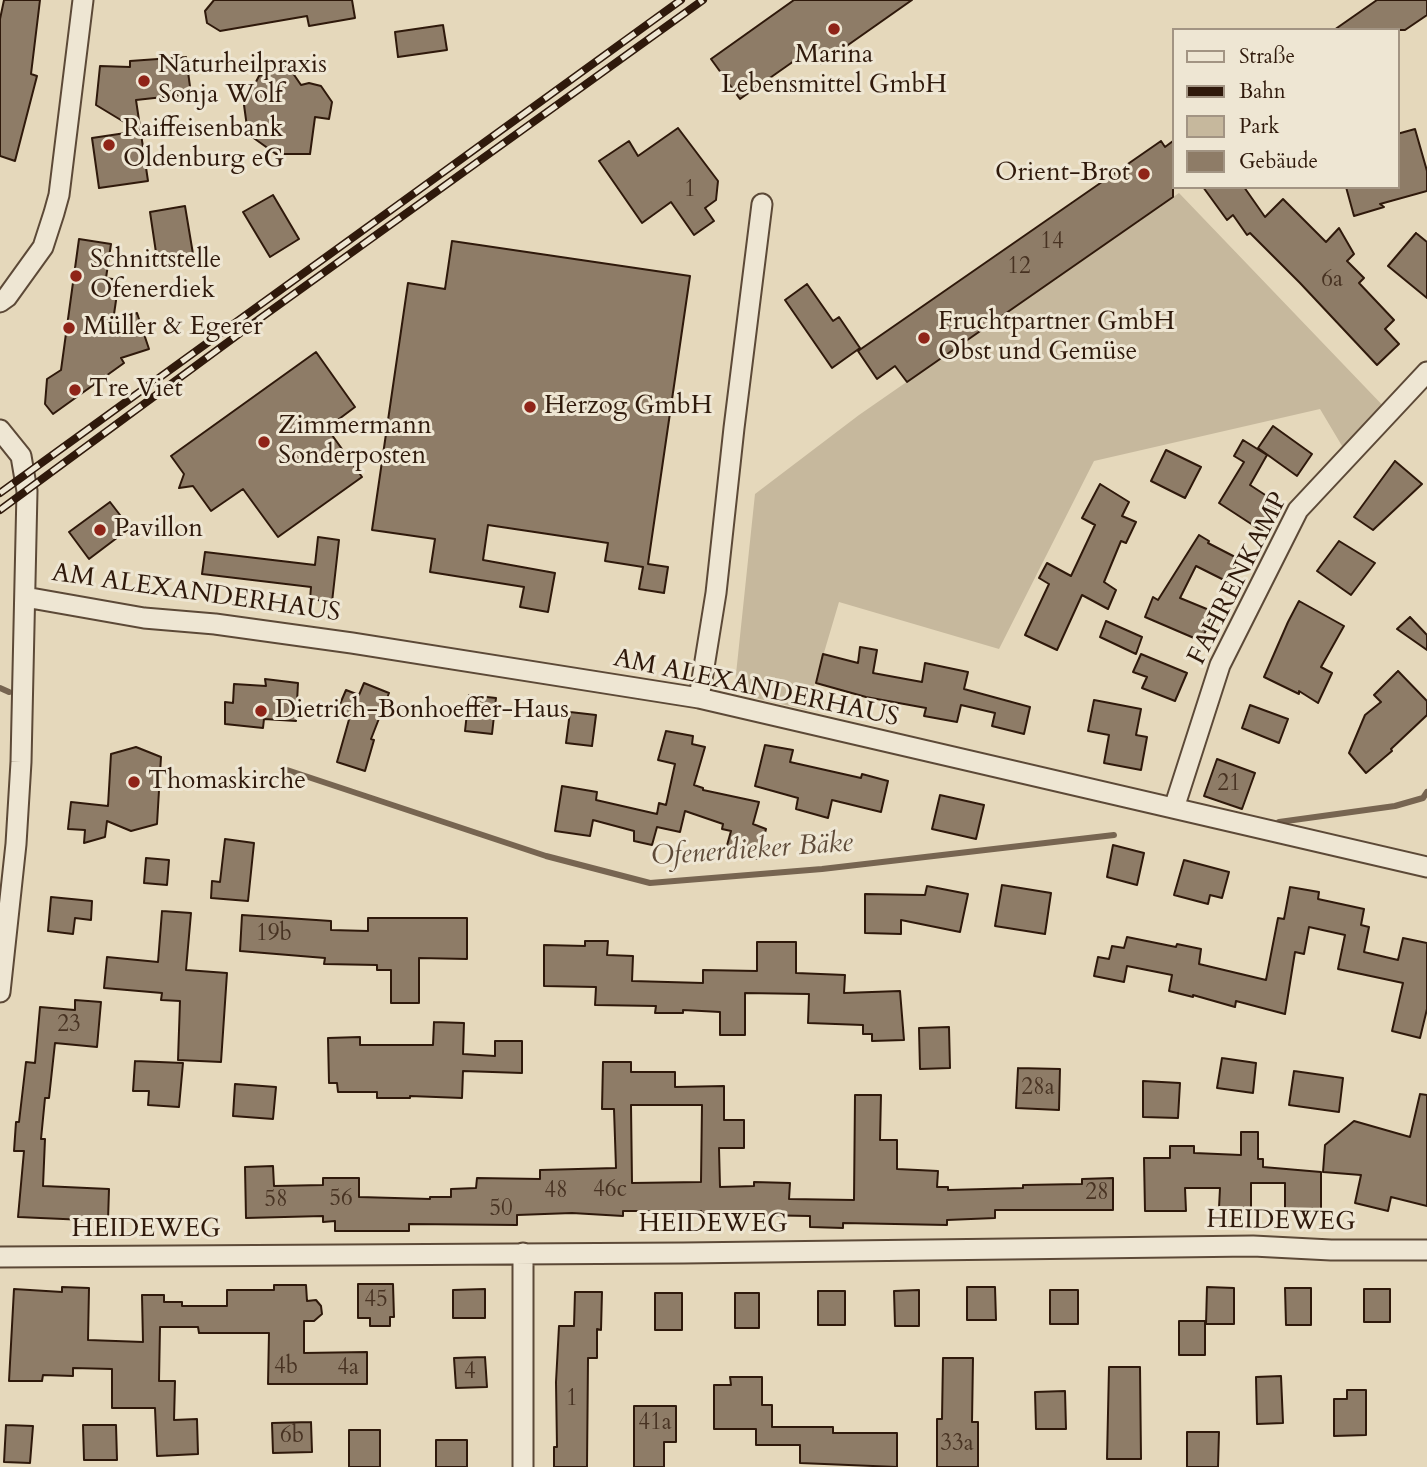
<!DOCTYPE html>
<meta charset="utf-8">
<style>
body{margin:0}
#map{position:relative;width:1427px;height:1467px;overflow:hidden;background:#e5d8bb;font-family:Cardo,serif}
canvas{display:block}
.legend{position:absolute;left:1172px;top:28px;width:228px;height:161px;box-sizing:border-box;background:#eee6d3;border:2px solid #a29483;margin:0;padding:9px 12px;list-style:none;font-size:21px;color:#2f190b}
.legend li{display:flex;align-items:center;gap:14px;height:35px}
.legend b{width:35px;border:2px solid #a29483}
</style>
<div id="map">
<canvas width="1427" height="1467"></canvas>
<ul class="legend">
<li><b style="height:9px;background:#eee6d3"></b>Straße</li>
<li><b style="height:9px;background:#2f190b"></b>Bahn</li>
<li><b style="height:19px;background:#c6b89d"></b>Park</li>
<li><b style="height:19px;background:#8e7c67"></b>Gebäude</li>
</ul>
</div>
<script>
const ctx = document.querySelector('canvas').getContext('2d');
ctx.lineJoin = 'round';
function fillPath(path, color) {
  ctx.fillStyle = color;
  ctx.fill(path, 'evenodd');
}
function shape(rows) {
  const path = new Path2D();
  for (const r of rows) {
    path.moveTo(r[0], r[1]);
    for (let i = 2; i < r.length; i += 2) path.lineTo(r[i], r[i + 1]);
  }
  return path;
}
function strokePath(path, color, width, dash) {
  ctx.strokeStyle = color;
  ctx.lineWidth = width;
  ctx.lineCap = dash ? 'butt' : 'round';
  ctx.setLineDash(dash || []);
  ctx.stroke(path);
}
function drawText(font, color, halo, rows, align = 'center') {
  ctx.font = font + ' Cardo,serif';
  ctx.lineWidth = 6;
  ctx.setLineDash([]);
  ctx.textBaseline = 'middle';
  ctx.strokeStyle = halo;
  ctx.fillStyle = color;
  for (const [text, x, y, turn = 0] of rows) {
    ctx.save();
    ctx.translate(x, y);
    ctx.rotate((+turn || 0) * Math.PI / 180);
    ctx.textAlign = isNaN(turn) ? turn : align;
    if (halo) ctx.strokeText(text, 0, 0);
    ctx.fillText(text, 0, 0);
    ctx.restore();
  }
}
fillPath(shape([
 [1179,193,1389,412,1348,456,1320,409,1094,461,999,649,839,602,807,710,734,693,755,494,859,415]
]), '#c6b89d');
strokePath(shape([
 [0,688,9,692],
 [284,769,546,856,650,883,822,869,1114,835],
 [1279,822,1395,806,1423,798,1427,792]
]), '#776551', 6);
const building = shape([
 [4,0,40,0,31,74,37,76,15,161,0,156,0,19,4,0],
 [214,0,352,0,355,18,309,26,307,16,220,31,207,23,205,11,214,0],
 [794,0,912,0,821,64,811,49,740,99,711,59,794,0],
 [1377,0,1427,0,1427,15,1405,30,1334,30,1377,0],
 [443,25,447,50,398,57,395,32,443,25],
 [186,57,191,94,136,100,148,181,99,188,92,138,139,131,96,105,100,66,130,67,130,61,186,57],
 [288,66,301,85,309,83,321,86,332,102,329,119,315,117,310,154,276,154,248,134,244,105,259,76,288,66],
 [678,128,718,181,716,200,705,208,714,221,694,235,671,202,642,223,599,161,629,141,638,156,678,128],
 [1415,129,1427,171,1427,191,1380,204,1384,207,1354,216,1346,187,1397,187,1397,134,1415,129],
 [1161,141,1165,147,1173,141,1173,197,907,382,895,366,877,379,858,351,1161,141],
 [1203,187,1244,187,1265,217,1283,199,1326,242,1339,228,1354,254,1347,261,1364,278,1359,283,1394,320,1385,329,1399,344,1377,365,1300,283,1250,233,1247,235,1233,215,1227,220,1203,187],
 [273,195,299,239,270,257,243,212,273,195],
 [185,206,194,260,158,266,150,212,185,206],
 [1416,233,1427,242,1427,298,1388,266,1416,233],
 [79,239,111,244,106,278,119,280,113,321,137,313,149,349,121,358,124,363,53,414,45,404,47,379,61,370,79,239],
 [452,241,690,276,648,564,668,567,664,593,639,589,643,567,605,561,608,543,488,525,483,560,555,573,548,612,520,607,524,587,430,572,435,539,372,530,408,283,445,289,452,241],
 [807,284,833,321,839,317,860,348,832,368,785,300,807,284],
 [316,352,355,407,327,428,362,477,278,537,243,489,211,511,193,486,179,488,184,474,171,456,316,352],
 [1273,426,1312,454,1297,476,1258,448,1273,426],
 [1243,440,1267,455,1250,485,1279,504,1262,531,1219,503,1244,462,1234,456,1243,440],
 [1166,450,1201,467,1185,498,1151,481,1166,450],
 [1395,461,1422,484,1373,530,1354,517,1395,461],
 [1100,484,1129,502,1122,516,1136,522,1126,543,1121,541,1104,582,1116,590,1108,609,1082,595,1057,650,1025,635,1049,584,1039,578,1047,563,1071,576,1095,525,1082,518,1100,484],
 [110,502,130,528,89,559,69,532,110,502],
 [1199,535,1209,541,1208,543,1239,559,1228,582,1196,566,1180,598,1214,612,1201,641,1145,617,1153,597,1158,600,1199,535],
 [318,537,339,540,332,602,310,599,311,587,202,574,205,552,315,565,318,537],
 [1339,541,1375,563,1351,595,1317,571,1339,541],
 [1299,601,1344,626,1321,667,1332,673,1318,703,1299,691,1299,694,1264,677,1288,622,1299,601],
 [1410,617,1427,635,1427,650,1397,629,1410,617],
 [1106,621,1142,637,1136,654,1100,637,1106,621],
 [860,647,877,650,873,673,922,682,925,663,968,672,964,689,1030,707,1024,734,992,726,995,713,961,705,957,722,924,716,926,708,866,697,816,683,823,654,858,663,860,647],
 [1141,654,1187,673,1175,701,1142,688,1147,677,1133,672,1141,654],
 [1398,671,1427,701,1427,715,1391,749,1392,751,1366,773,1349,753,1365,715,1381,702,1374,695,1398,671],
 [265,679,298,683,296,721,264,719,263,728,225,724,225,702,233,703,234,684,266,686,265,679],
 [364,683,389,693,371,739,374,740,365,771,337,762,350,716,337,711,346,690,359,695,364,683],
 [469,695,496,698,492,734,465,731,469,695],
 [1094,700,1141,709,1136,735,1147,737,1141,770,1104,763,1109,735,1088,731,1094,700],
 [1250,705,1288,719,1279,743,1242,728,1250,705],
 [570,712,596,715,592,746,566,743,570,712],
 [666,731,693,736,692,744,705,747,694,785,703,788,703,790,759,802,753,824,766,829,758,859,726,849,731,831,722,829,723,824,685,811,680,832,657,827,652,845,634,841,634,831,593,820,590,836,555,831,562,786,597,792,596,800,657,814,659,803,666,805,675,764,658,760,666,731],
 [765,745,793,750,790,762,861,778,862,774,888,781,881,812,832,800,828,818,796,809,798,798,755,786,765,745],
 [136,747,161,757,157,824,131,831,107,821,105,837,84,843,85,830,68,829,71,802,108,806,111,754,136,747],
 [1217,759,1255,773,1242,809,1204,796,1217,759],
 [940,795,984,805,976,839,932,829,940,795],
 [225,839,254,843,248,901,211,898,212,881,220,882,225,839],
 [1113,845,1144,853,1137,885,1107,877,1113,845],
 [146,858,169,860,167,885,144,883,146,858],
 [1184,860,1229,872,1222,898,1210,895,1208,904,1174,895,1184,860],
 [1002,885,1051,893,1045,934,995,926,1002,885],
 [927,886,968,894,960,932,901,920,901,934,865,933,865,894,925,895,927,886],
 [1290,887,1319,892,1318,899,1364,909,1361,925,1369,927,1364,952,1398,960,1403,938,1427,943,1427,1009,1420,1038,1392,1031,1403,983,1338,969,1345,935,1309,927,1304,954,1295,952,1285,1014,1236,1001,1235,1007,1193,995,1193,997,1169,991,1172,975,1127,966,1124,982,1094,976,1098,957,1109,959,1112,946,1124,948,1127,937,1176,947,1177,944,1201,949,1199,964,1266,980,1278,918,1284,919,1290,887],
 [51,897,92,901,91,920,75,918,73,934,48,931,51,897],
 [162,911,191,913,186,970,227,973,221,1062,178,1060,180,1001,161,1000,162,993,104,988,107,957,158,962,162,911],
 [242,915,331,921,331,930,368,931,368,918,467,918,467,959,419,958,419,1003,391,1003,391,970,377,970,377,965,324,964,325,958,240,951,242,915],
 [585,941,608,941,607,955,633,956,632,981,703,983,703,970,757,971,757,942,796,942,796,973,845,975,844,993,900,991,904,1040,872,1041,872,1034,863,1034,863,1025,808,1023,809,994,745,993,745,1035,720,1035,720,1012,683,1010,683,1013,655,1013,656,1006,595,1005,596,987,544,986,544,945,585,946,585,941],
 [75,1000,101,1002,97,1047,55,1043,49,1098,45,1098,41,1139,45,1139,43,1186,109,1189,108,1221,18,1217,24,1151,14,1151,16,1122,19,1122,26,1062,35,1063,40,1007,75,1010,75,1000],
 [434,1022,464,1023,463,1054,495,1056,495,1041,522,1041,522,1073,463,1071,462,1098,410,1096,410,1098,377,1098,377,1092,338,1092,337,1083,329,1083,328,1038,360,1037,360,1045,433,1045,434,1022],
 [949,1027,950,1068,920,1069,919,1028,949,1027],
 [1222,1058,1256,1063,1253,1093,1217,1088,1222,1058],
 [135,1061,183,1063,179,1107,148,1105,149,1091,133,1091,135,1061],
 [603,1062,631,1062,631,1072,675,1072,675,1087,724,1086,724,1120,744,1120,744,1148,719,1148,720,1187,754,1186,754,1182,790,1183,789,1199,854,1200,855,1095,881,1095,880,1140,897,1140,897,1169,938,1171,937,1187,948,1187,948,1190,1023,1188,1023,1185,1082,1184,1082,1179,1113,1178,1113,1210,995,1210,995,1218,947,1220,947,1225,843,1223,843,1228,810,1227,810,1216,754,1215,754,1213,702,1213,701,1211,623,1211,623,1216,572,1213,517,1215,517,1225,409,1224,409,1231,335,1231,335,1221,323,1222,323,1216,246,1218,245,1167,273,1166,274,1186,323,1185,323,1178,359,1178,359,1197,430,1199,430,1197,451,1197,451,1189,476,1188,477,1178,540,1179,540,1170,616,1168,614,1109,602,1109,603,1062],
 [631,1105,702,1105,701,1182,632,1183,631,1105],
 [1018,1068,1060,1069,1059,1110,1016,1108,1018,1068],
 [1294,1071,1343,1078,1339,1112,1289,1105,1294,1071],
 [1143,1081,1180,1083,1178,1118,1143,1117,1143,1081],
 [235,1084,276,1087,273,1119,233,1116,235,1084],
 [1420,1094,1427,1095,1427,1206,1391,1197,1388,1211,1355,1203,1361,1175,1323,1172,1325,1145,1354,1121,1410,1137,1420,1094],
 [1241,1132,1258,1132,1258,1159,1263,1159,1263,1167,1321,1172,1321,1209,1285,1209,1285,1183,1251,1183,1251,1209,1219,1208,1220,1188,1185,1188,1186,1211,1145,1211,1144,1158,1170,1158,1170,1146,1194,1146,1194,1153,1241,1155,1241,1132],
 [358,1284,393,1284,394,1317,390,1317,390,1326,370,1326,370,1318,358,1318,358,1284],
 [274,1285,306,1285,307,1301,316,1300,321,1306,322,1314,314,1321,304,1321,304,1353,367,1352,367,1384,268,1384,269,1333,199,1333,198,1327,160,1327,159,1381,175,1381,174,1420,197,1419,198,1454,157,1456,155,1408,112,1408,112,1369,73,1368,73,1376,43,1375,42,1381,9,1381,14,1289,62,1292,62,1287,89,1288,88,1340,143,1342,142,1295,164,1295,164,1302,182,1302,182,1306,227,1306,227,1290,274,1290,274,1285],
 [967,1287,995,1287,996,1320,967,1320,967,1287],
 [1207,1287,1234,1288,1234,1324,1206,1324,1207,1287],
 [1285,1288,1311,1288,1311,1325,1286,1325,1285,1288],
 [485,1289,485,1318,453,1318,453,1290,485,1289],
 [1364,1289,1390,1289,1390,1322,1364,1322,1364,1289],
 [919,1290,919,1326,895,1326,894,1291,919,1290],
 [1050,1290,1078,1290,1078,1324,1050,1324,1050,1290],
 [818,1291,845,1291,845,1325,818,1325,818,1291],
 [575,1292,602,1292,601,1330,597,1329,597,1358,588,1358,587,1467,554,1467,554,1447,557,1447,556,1382,559,1326,574,1326,575,1292],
 [655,1293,682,1293,682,1330,655,1330,655,1293],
 [735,1293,759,1293,759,1328,735,1328,735,1293],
 [1179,1321,1205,1321,1205,1355,1179,1355,1179,1321],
 [485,1357,487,1387,456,1388,454,1358,485,1357],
 [943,1358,973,1358,972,1422,978,1422,978,1467,937,1467,937,1419,942,1419,943,1358],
 [1109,1367,1140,1367,1141,1459,1107,1459,1109,1367],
 [1281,1376,1283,1423,1257,1424,1256,1377,1281,1376],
 [730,1377,762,1377,762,1405,772,1405,772,1427,833,1427,833,1433,897,1433,897,1467,800,1463,800,1445,756,1445,756,1429,714,1429,714,1385,731,1385,730,1377],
 [1347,1390,1366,1390,1366,1435,1334,1436,1334,1399,1347,1399,1347,1390],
 [1065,1391,1066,1429,1036,1429,1035,1392,1065,1391],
 [634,1406,676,1406,676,1442,664,1442,664,1467,634,1467,634,1406],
 [311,1422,312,1452,273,1453,272,1423,311,1422],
 [6,1425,33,1426,30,1463,4,1462,6,1425],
 [83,1425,116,1425,117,1460,84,1460,83,1425],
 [349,1430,380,1430,380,1467,349,1467,349,1430],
 [1187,1432,1219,1432,1218,1467,1187,1467,1187,1432],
 [436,1440,467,1440,467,1467,436,1467,436,1440]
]);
fillPath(building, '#8e7c67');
strokePath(building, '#2f190b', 2);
const minor = shape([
 [0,302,7,297,43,247,54,213,59,195,83,0],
 [0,430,21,456,27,491,21,762,16,844,0,992],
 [25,597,144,618,215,624,352,643,699,698,1427,867],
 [699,698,716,593,734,428,762,204],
 [1174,808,1220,665,1298,510,1427,372],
 [523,1253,523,1467],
 [0,1257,683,1253,1253,1246,1331,1250,1427,1250]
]);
strokePath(minor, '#5c4937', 23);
strokePath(minor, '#eee6d3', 19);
const rail = shape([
 [0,493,681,0],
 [0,510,262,317,703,0]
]);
strokePath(rail, '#2f190b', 8);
strokePath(rail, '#eee6d3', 5, [16]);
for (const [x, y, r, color] of [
 [834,29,7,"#8f2418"],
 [144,81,7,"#8f2418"],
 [109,145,7,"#8f2418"],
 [1144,174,7,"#8f2418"],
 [76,276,7,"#8f2418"],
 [69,328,7,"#8f2418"],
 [924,338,7,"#8f2418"],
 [75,390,7,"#8f2418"],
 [530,407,7,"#8f2418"],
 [264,442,7,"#8f2418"],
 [100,530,7,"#8f2418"],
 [261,711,7,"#8f2418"],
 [134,782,7,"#8f2418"]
]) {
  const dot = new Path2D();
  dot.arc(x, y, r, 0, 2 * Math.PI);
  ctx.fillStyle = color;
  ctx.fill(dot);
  strokePath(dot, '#eee6d3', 2.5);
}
drawText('23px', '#473222', null, [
 ["1",690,191],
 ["14",1052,243],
 ["12",1019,268],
 ["6a",1332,281],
 ["21",1229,785],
 ["19b",274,935],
 ["23",69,1026],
 ["28a",1038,1089],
 ["46c",610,1191],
 ["48",556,1192],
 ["28",1097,1194],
 ["56",341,1200],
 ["58",276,1201],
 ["50",501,1210],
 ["45",376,1301],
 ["4b",286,1368],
 ["4a",348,1369],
 ["4",470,1373],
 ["1",572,1400],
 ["41a",655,1424],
 ["6b",292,1437],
 ["33a",957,1445]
]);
drawText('26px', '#2f190b', '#eee6d3', [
 ["Marina",834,56,"center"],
 ["Lebensmittel GmbH",834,86,"center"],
 ["Naturheilpraxis",158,66],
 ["Sonja Wolf",158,96],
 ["Raiffeisenbank",123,130],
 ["Oldenburg eG",123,160],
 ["Orient-Brot",1130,174,"right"],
 ["Schnittstelle",90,261],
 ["Ofenerdiek",90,291],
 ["Fruchtpartner GmbH",938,323],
 ["Obst und Gemüse",938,353],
 ["Müller & Egerer",83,328],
 ["Tre Viet",89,390],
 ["Herzog GmbH",544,407],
 ["Zimmermann",278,427],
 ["Sonderposten",278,457],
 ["Pavillon",114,530],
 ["Dietrich-Bonhoeffer-Haus",275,711],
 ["Thomaskirche",148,782]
], 'left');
drawText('26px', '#2f190b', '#eee6d3', [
 ["FAHRENKAMP",1239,579,-63],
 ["AM ALEXANDERHAUS",196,594,8],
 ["AM ALEXANDERHAUS",756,689,12],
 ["HEIDEWEG",1281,1222,1],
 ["HEIDEWEG",713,1225],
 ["HEIDEWEG",146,1230]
]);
drawText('italic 28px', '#5f4b39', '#eee6d3', [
 ["Ofenerdieker Bäke",752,851,-4]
]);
</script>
